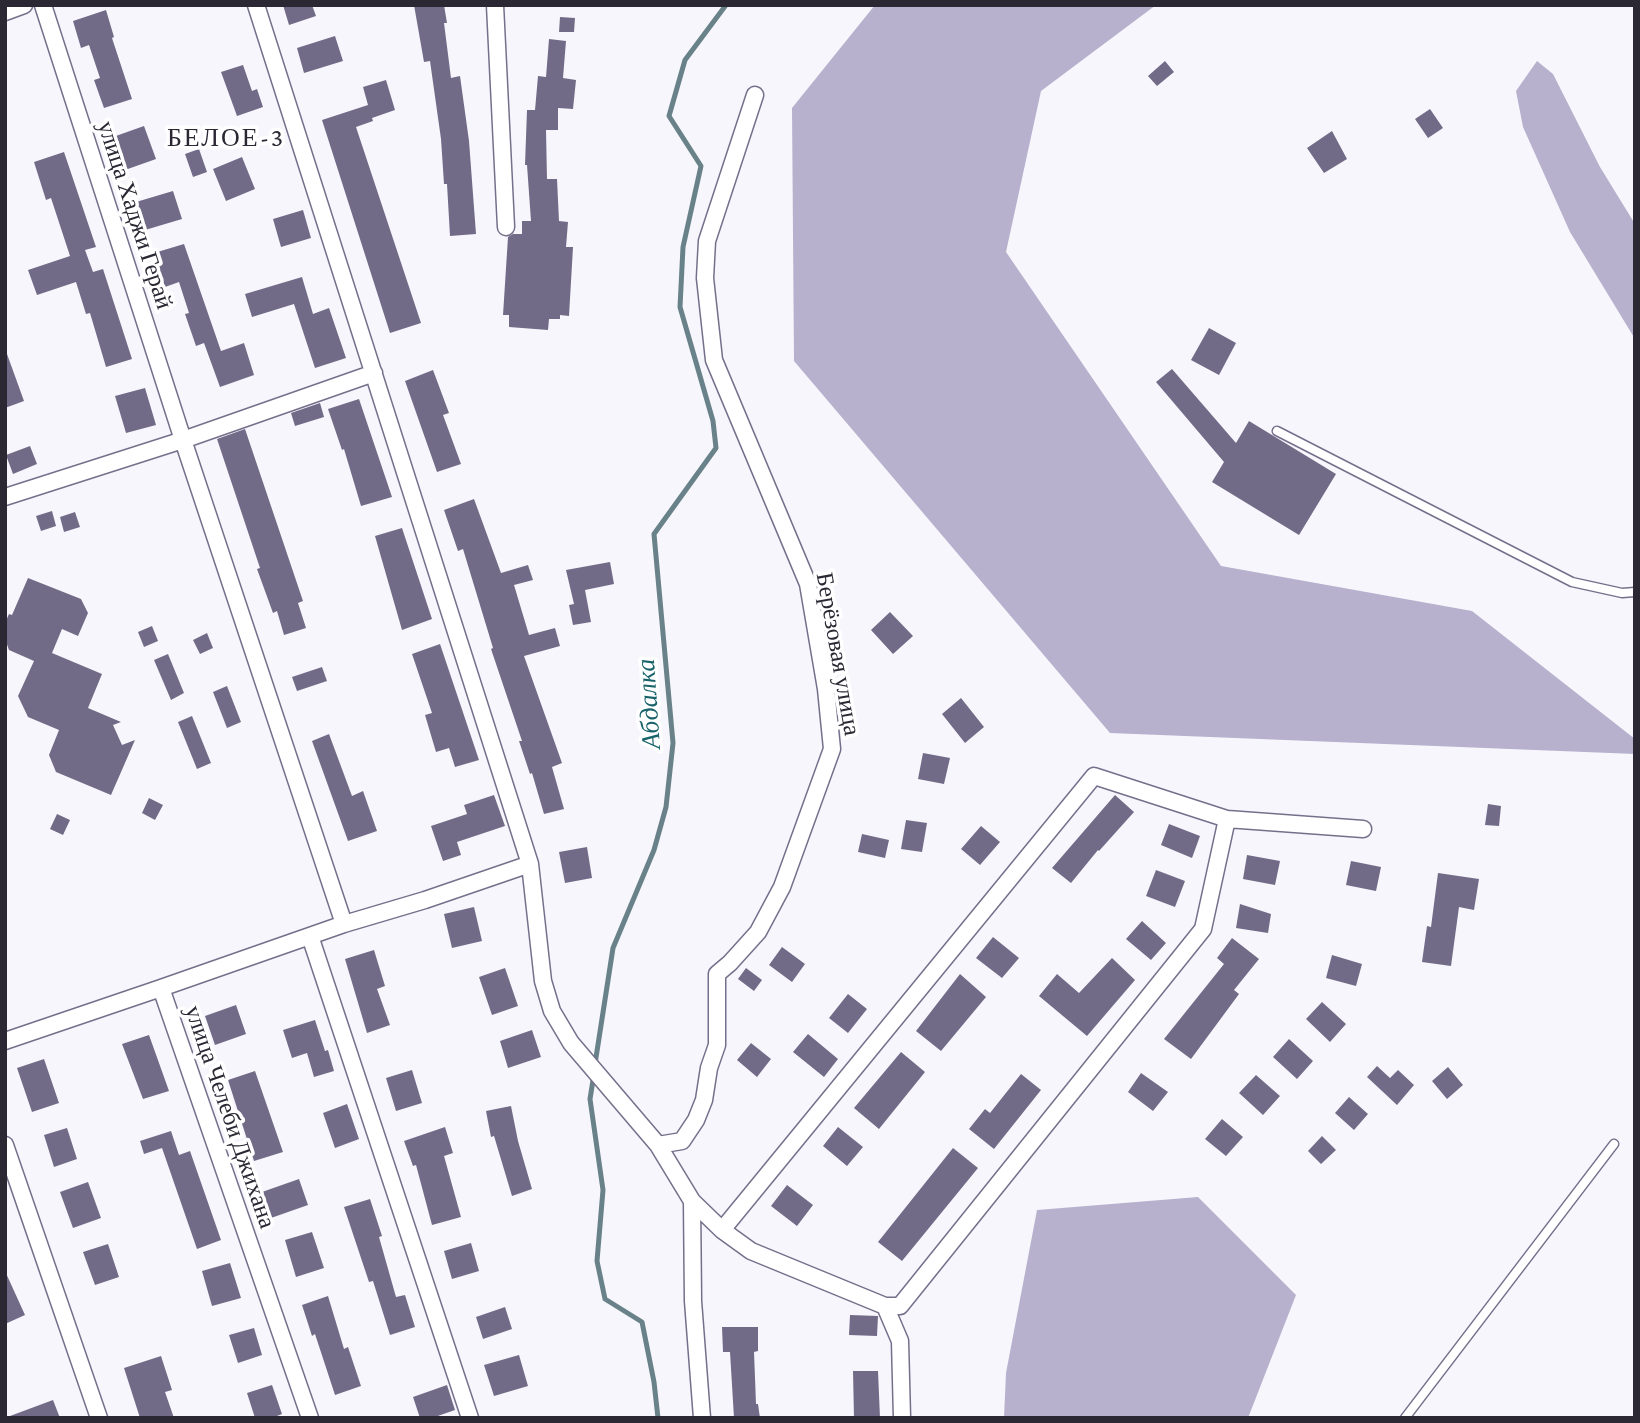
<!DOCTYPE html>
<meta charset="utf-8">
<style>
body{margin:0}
#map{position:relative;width:1640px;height:1423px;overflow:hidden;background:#f7f6fc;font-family:"Crimson Pro",serif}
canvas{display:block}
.frame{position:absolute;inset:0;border:7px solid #2b2834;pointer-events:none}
</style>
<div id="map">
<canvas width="1640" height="1423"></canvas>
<div class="frame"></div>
</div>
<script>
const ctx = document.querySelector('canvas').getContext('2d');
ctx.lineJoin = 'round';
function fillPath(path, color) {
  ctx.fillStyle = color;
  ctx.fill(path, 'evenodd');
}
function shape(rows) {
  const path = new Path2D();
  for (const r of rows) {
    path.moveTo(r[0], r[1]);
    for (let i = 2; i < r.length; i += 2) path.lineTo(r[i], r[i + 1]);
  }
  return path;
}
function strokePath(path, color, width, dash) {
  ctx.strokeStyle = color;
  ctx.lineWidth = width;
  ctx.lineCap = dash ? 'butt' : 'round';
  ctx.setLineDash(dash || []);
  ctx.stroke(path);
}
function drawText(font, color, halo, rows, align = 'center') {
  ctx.font = font + ' "Crimson Pro",serif';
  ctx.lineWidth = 7;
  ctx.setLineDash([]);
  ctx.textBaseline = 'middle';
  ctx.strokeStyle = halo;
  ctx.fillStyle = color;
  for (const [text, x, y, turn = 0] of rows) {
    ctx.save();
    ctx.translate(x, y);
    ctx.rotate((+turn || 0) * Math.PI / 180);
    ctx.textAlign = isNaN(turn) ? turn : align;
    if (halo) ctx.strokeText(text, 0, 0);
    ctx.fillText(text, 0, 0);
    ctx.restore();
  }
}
fillPath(shape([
 [875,5,1156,5,1041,91,1006,252,1221,566,1472,611,1635,739,1635,754,1110,733,794,361,792,108],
 [1537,61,1553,74,1600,167,1635,224,1635,339,1570,232,1523,127,1516,91],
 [1198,1197,1296,1295,1248,1418,1004,1418,1006,1373,1037,1210]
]), '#b7b1cd');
strokePath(shape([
 [595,1064,613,948,654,850,666,807,673,743,654,534,716,448,713,421,680,307,683,247,701,166,669,116,685,60,726,5],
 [594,1074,590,1099,603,1190,597,1261,605,1299,642,1322,654,1382,658,1418]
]), '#698289', 5);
fillPath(shape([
 [283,5,312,5,316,16,289,25],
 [414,5,444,5,447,23,444,23,451,78,460,76,469,141,476,234,450,236,447,184,444,184,441,139,430,61,424,62],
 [106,10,114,37,112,38,132,99,104,108,94,80,100,78,89,45,81,48,73,21],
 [560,17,575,18,574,32,559,32],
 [335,36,343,61,304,73,297,48],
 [549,39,566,41,563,78,576,80,573,109,558,108,558,130,546,130,547,179,557,179,559,221,568,222,566,247,573,247,569,316,560,315,560,319,549,319,548,330,509,327,509,315,503,315,508,237,513,234,522,234,522,221,531,221,527,165,525,165,527,110,535,110,538,76,546,77],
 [1165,61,1174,72,1157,86,1148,76],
 [243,65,252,91,257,89,263,107,237,116,221,72],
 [386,80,395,110,372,118,373,121,356,127,421,323,390,333,322,120,368,105,363,87],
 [1430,109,1443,128,1428,138,1415,119],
 [144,126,156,159,125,170,113,137],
 [1332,131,1347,159,1324,173,1307,148],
 [199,149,207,172,193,177,185,154],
 [64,152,96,247,85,250,93,272,103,269,132,359,106,367,90,313,86,314,76,282,37,295,28,270,70,256,51,198,46,200,34,162],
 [242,157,255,189,226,201,213,169],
 [173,191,182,219,145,230,136,202],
 [303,210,311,238,281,247,273,219],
 [184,244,221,351,244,343,254,375,220,387,204,343,196,346,185,314,189,313,179,282,165,287,154,253],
 [302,277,313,314,329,308,346,358,315,368,294,304,252,317,245,294],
 [1209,328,1236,343,1219,375,1191,360],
 [7,354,24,401,5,408,5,355],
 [1172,369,1236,443,1249,421,1336,474,1299,535,1212,482,1224,462,1156,382],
 [433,370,449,413,443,415,461,464,437,472,405,381],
 [145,388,156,425,126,433,115,396],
 [359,399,392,497,361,506,344,449,342,450,328,409],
 [320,403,324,417,295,426,291,413],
 [245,429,303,601,298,603,306,628,284,635,277,611,273,613,257,569,260,568,217,439],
 [30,446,37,464,13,474,6,455],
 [474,499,501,573,528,565,533,580,514,585,529,635,555,628,560,646,524,656,562,763,552,767,564,809,544,814,532,773,530,774,519,741,522,741,491,649,493,648,463,549,458,551,444,510],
 [52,511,56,526,41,531,36,516],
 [75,512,80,527,64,532,60,517],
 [402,528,432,619,402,630,375,536],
 [610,562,614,584,585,590,591,622,573,625,569,605,574,604,566,570],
 [28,578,81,599,88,613,78,636,62,629,52,653,102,674,88,708,121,722,113,725,122,745,135,740,111,795,56,772,49,755,59,730,28,717,18,696,34,661,9,650,5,639,5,623,9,614,12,615],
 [890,612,913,636,893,654,871,630],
 [152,626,158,641,144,647,138,632],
 [207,633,213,648,200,654,193,640],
 [440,644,479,760,455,767,449,748,436,752,425,715,432,713,412,654],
 [168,654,184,693,171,700,154,660],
 [322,667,327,681,297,691,292,677],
 [227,686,241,722,227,728,213,692],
 [961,698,984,727,965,743,942,714],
 [192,716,211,763,197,769,178,722],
 [329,734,352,796,363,791,377,831,348,841,312,741],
 [923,753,950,758,944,784,918,779],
 [494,795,505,826,457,842,461,855,443,861,431,826,467,814,464,805],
 [1115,795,1134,812,1099,851,1098,850,1071,883,1052,868],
 [149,798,163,805,155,820,142,813],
 [1488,804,1501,806,1499,826,1485,825],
 [57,814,70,820,63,835,50,829],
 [906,820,927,823,922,852,901,849],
 [1169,824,1200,836,1192,858,1161,845],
 [981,826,1000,842,980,865,961,849],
 [862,834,889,840,885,858,858,852],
 [587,847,592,878,565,883,559,852],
 [1247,855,1280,861,1275,885,1243,879],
 [1351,861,1381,867,1376,891,1346,885],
 [1156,870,1185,881,1175,907,1146,896],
 [1438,873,1479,879,1474,910,1459,907,1451,966,1422,962,1427,926,1431,927],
 [1240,904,1271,914,1268,933,1236,928],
 [474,907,482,941,452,948,444,914],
 [1142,921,1166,943,1151,960,1126,939],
 [993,937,1019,958,1002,978,976,958],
 [1232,938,1259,959,1234,990,1239,994,1191,1059,1164,1039,1224,964,1217,958],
 [782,947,805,964,792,982,769,965],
 [374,950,385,986,377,989,390,1025,367,1033,345,959],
 [1332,955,1362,964,1356,986,1326,978],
 [1112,958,1135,980,1087,1036,1039,996,1057,974,1079,993],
 [505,968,518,1006,492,1015,479,977],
 [746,968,762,980,754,991,738,979],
 [960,974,986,997,941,1051,916,1031],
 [848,994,867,1009,848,1033,829,1018],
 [1322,1002,1346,1024,1330,1042,1306,1019],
 [236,1005,246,1034,215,1045,205,1016],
 [315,1020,325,1051,328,1050,334,1071,314,1077,307,1053,292,1058,283,1030],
 [532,1030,541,1057,508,1068,500,1041],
 [808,1034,838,1059,824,1077,793,1052],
 [149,1035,169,1091,143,1099,122,1044],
 [1289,1039,1313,1061,1297,1079,1273,1057],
 [751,1043,771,1059,757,1077,737,1060],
 [901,1052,925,1072,879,1129,854,1108],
 [44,1059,59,1103,32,1112,17,1068],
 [1377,1066,1390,1078,1398,1070,1414,1085,1397,1105,1367,1077],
 [1448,1067,1463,1085,1447,1099,1432,1081],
 [412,1070,422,1103,396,1111,386,1078],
 [255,1071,283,1152,254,1161,228,1080],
 [1141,1073,1168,1092,1153,1111,1128,1092],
 [1021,1074,1041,1090,994,1149,969,1129,985,1109,990,1113],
 [1256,1075,1280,1096,1263,1115,1239,1093],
 [1349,1097,1368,1114,1354,1130,1335,1113],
 [347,1104,359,1139,335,1148,323,1113],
 [511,1106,518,1141,532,1189,512,1196,494,1136,491,1137,486,1111],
 [1222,1119,1243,1137,1226,1156,1205,1139],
 [445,1127,453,1153,444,1156,461,1217,432,1225,416,1165,413,1166,404,1141],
 [838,1127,863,1147,847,1166,823,1146],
 [67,1128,77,1159,54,1167,44,1135],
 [171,1131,179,1155,190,1151,221,1240,197,1249,162,1148,144,1154,140,1141],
 [1322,1136,1336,1150,1321,1164,1308,1151],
 [953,1148,978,1168,902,1261,878,1242],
 [299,1179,308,1205,271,1218,262,1192],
 [88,1182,101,1218,73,1228,60,1192],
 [787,1185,813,1205,797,1226,771,1206],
 [370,1199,382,1236,379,1237,396,1297,405,1295,415,1327,390,1335,373,1281,369,1282,344,1207],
 [312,1232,324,1268,296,1277,285,1240],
 [471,1243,479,1271,452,1279,444,1251],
 [108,1244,119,1277,95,1285,83,1252],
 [230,1263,241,1298,212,1306,202,1271],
 [5,1271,25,1315,5,1324],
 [328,1296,344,1349,348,1347,361,1386,335,1395,315,1334,312,1336,302,1305],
 [505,1307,512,1329,483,1339,476,1317],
 [850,1315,878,1316,877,1336,849,1335],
 [722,1327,758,1327,758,1351,754,1352,756,1404,758,1404,760,1418,734,1418,730,1352,723,1352],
 [254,1328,262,1355,238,1363,229,1335],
 [519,1355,528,1386,494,1396,484,1365],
 [161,1356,172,1390,165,1392,174,1418,140,1418,124,1368],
 [853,1371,878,1371,880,1418,854,1418],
 [272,1385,282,1414,272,1418,255,1418,247,1393],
 [447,1385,455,1410,432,1418,420,1418,413,1397],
 [53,1400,60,1418,10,1418,10,1416]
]), '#726b87');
const service = shape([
 [1277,431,1572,582,1622,593,1635,592],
 [1405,1418,1614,1144]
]);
const minor = shape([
 [43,5,183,440,344,924],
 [256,5,530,864,543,981,552,1011,571,1043,658,1145,692,1201,722,1230,751,1251,885,1306],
 [495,5,506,227],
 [5,12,24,5],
 [5,497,183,440,374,373],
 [310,936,470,1418],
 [161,988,344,924,425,900,530,864],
 [5,1041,161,988,310,1418],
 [5,1145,99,1418],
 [658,1145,682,1141,696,1120,704,1100,709,1068,717,1045,717,974,730,963,758,932,782,887,832,749,826,689,808,584,714,360,705,278,707,241,755,95],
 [692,1201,693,1301,702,1418],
 [722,1230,1094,776,1227,819,1363,829],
 [902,1418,900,1341,885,1306,900,1306,1203,929,1227,819]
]);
strokePath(service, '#766f8b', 11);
strokePath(minor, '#766f8b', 19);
strokePath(service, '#fff', 8);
strokePath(minor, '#fff', 16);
drawText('24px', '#2b2834', '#fff', [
 ["улица Хаджи Герай",135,215,72],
 ["Берёзовая улица",838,654,80],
 ["улица Челеби Джихана",230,1117,71]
]);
ctx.letterSpacing = '2px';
drawText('26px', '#2b2834', '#fff', [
 ["БЕЛОЕ-3",226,138]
]);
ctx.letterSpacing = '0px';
drawText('italic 26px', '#18626a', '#fff', [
 ["Абдалка",649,704,-94]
]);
</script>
